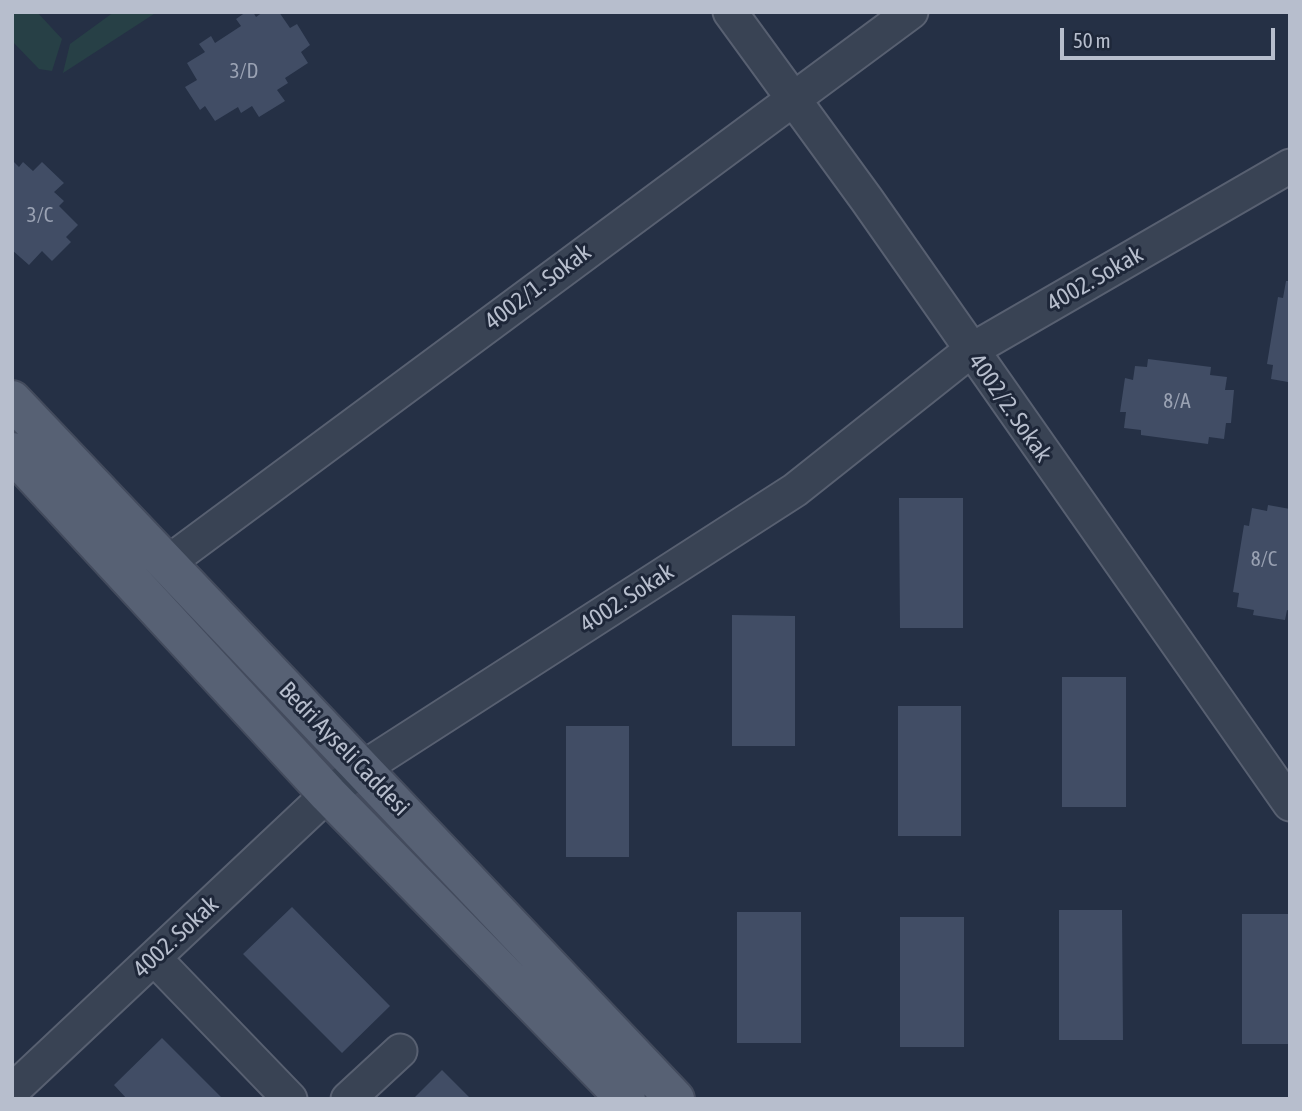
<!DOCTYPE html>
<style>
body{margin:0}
#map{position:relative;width:1302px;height:1111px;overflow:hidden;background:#253045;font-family:"Asap Condensed",sans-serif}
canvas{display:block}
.frame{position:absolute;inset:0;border:14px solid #b7becd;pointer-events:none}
.scale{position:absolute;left:1060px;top:28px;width:215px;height:32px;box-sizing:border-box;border:4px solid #b7becd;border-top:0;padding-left:9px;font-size:21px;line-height:24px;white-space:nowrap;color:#b7becd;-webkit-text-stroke:5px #1e2739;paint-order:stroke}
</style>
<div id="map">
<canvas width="1302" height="1111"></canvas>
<div class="frame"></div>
<div class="scale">50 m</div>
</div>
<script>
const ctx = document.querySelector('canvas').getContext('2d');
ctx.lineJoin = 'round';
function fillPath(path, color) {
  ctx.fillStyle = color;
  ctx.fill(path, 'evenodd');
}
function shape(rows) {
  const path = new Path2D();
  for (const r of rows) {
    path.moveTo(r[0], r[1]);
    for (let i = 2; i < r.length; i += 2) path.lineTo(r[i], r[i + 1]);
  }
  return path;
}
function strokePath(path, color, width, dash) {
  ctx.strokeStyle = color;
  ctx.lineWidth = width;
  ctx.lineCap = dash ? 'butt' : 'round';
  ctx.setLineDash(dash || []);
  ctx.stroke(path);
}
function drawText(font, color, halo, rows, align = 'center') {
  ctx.font = font + ' "Asap Condensed",sans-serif';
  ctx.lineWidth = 6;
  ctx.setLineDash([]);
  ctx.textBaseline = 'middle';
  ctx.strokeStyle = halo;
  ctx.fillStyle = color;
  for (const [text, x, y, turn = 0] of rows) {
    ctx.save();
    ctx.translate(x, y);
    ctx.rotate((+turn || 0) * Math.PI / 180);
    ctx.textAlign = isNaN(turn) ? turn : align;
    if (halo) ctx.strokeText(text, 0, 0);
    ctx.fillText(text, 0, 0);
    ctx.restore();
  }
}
fillPath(shape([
 [12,12,37,12,62,39,52,71,39,69,12,41],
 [114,12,157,12,63,73,70,44]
]), '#274046');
fillPath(shape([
 [246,12,253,12,256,17,263,12,279,12,290,28,297,24,310,45,301,52,308,63,285,78,288,83,277,90,285,101,259,117,252,106,241,113,238,107,215,121,205,106,200,110,185,87,197,80,187,63,205,52,199,44,211,36,215,43,241,26,236,19],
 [12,160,19,167,23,162,33,171,42,162,64,183,54,192,64,201,59,206,78,225,66,237,71,242,52,261,42,251,29,265,12,250],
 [1286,281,1290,281,1290,387,1288,382,1271,379,1273,365,1267,364,1278,297,1283,298],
 [1148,359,1211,367,1210,375,1227,377,1225,390,1234,390,1231,423,1226,423,1224,439,1209,437,1208,444,1141,435,1141,430,1124,428,1126,412,1120,412,1125,378,1133,380,1135,366,1147,367],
 [899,498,963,498,963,628,900,628],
 [1268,505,1290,509,1290,611,1287,610,1285,620,1253,615,1254,610,1237,607,1239,593,1233,592,1244,525,1249,526,1252,508,1267,511],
 [732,615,795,616,795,746,732,746],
 [1062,677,1126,677,1126,807,1062,807],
 [898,706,961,706,961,836,898,836],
 [566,726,629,726,629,857,566,857],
 [292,907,390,1006,342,1053,243,954],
 [1059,910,1122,910,1123,1040,1059,1040],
 [737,912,801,912,801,1043,737,1043],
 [1242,914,1290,914,1290,1044,1242,1044],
 [900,917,964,917,964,1047,900,1047],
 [162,1038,223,1099,127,1099,114,1085],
 [442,1070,471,1099,413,1099]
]), '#414d65');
const minor = shape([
 [730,12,867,200,1290,804],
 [166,564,911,12],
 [154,958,290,1099],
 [12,1091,328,794,363,768,795,490,970,351,1290,166],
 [348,1099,400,1051]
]);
const major = shape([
 [12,400,675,1099],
 [12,452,328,794,626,1099]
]);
strokePath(minor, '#586071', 37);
strokePath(major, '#434b5d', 42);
strokePath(minor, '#394354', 33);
strokePath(major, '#576174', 38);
drawText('21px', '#9aa2b3', null, [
 ["3/D",244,71],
 ["3/C",40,215],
 ["8/A",1177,401],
 ["8/C",1264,559]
]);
drawText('24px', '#b7becd', '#1e2739', [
 ["4002. Sokak",1095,279,-30],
 ["4002/1. Sokak",538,287,-37],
 ["4002/2. Sokak",1010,408,55],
 ["4002. Sokak",627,598,-33],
 ["Bedri Ayseli Caddesi",344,749,46],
 ["4002. Sokak",176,937,-43]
]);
</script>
